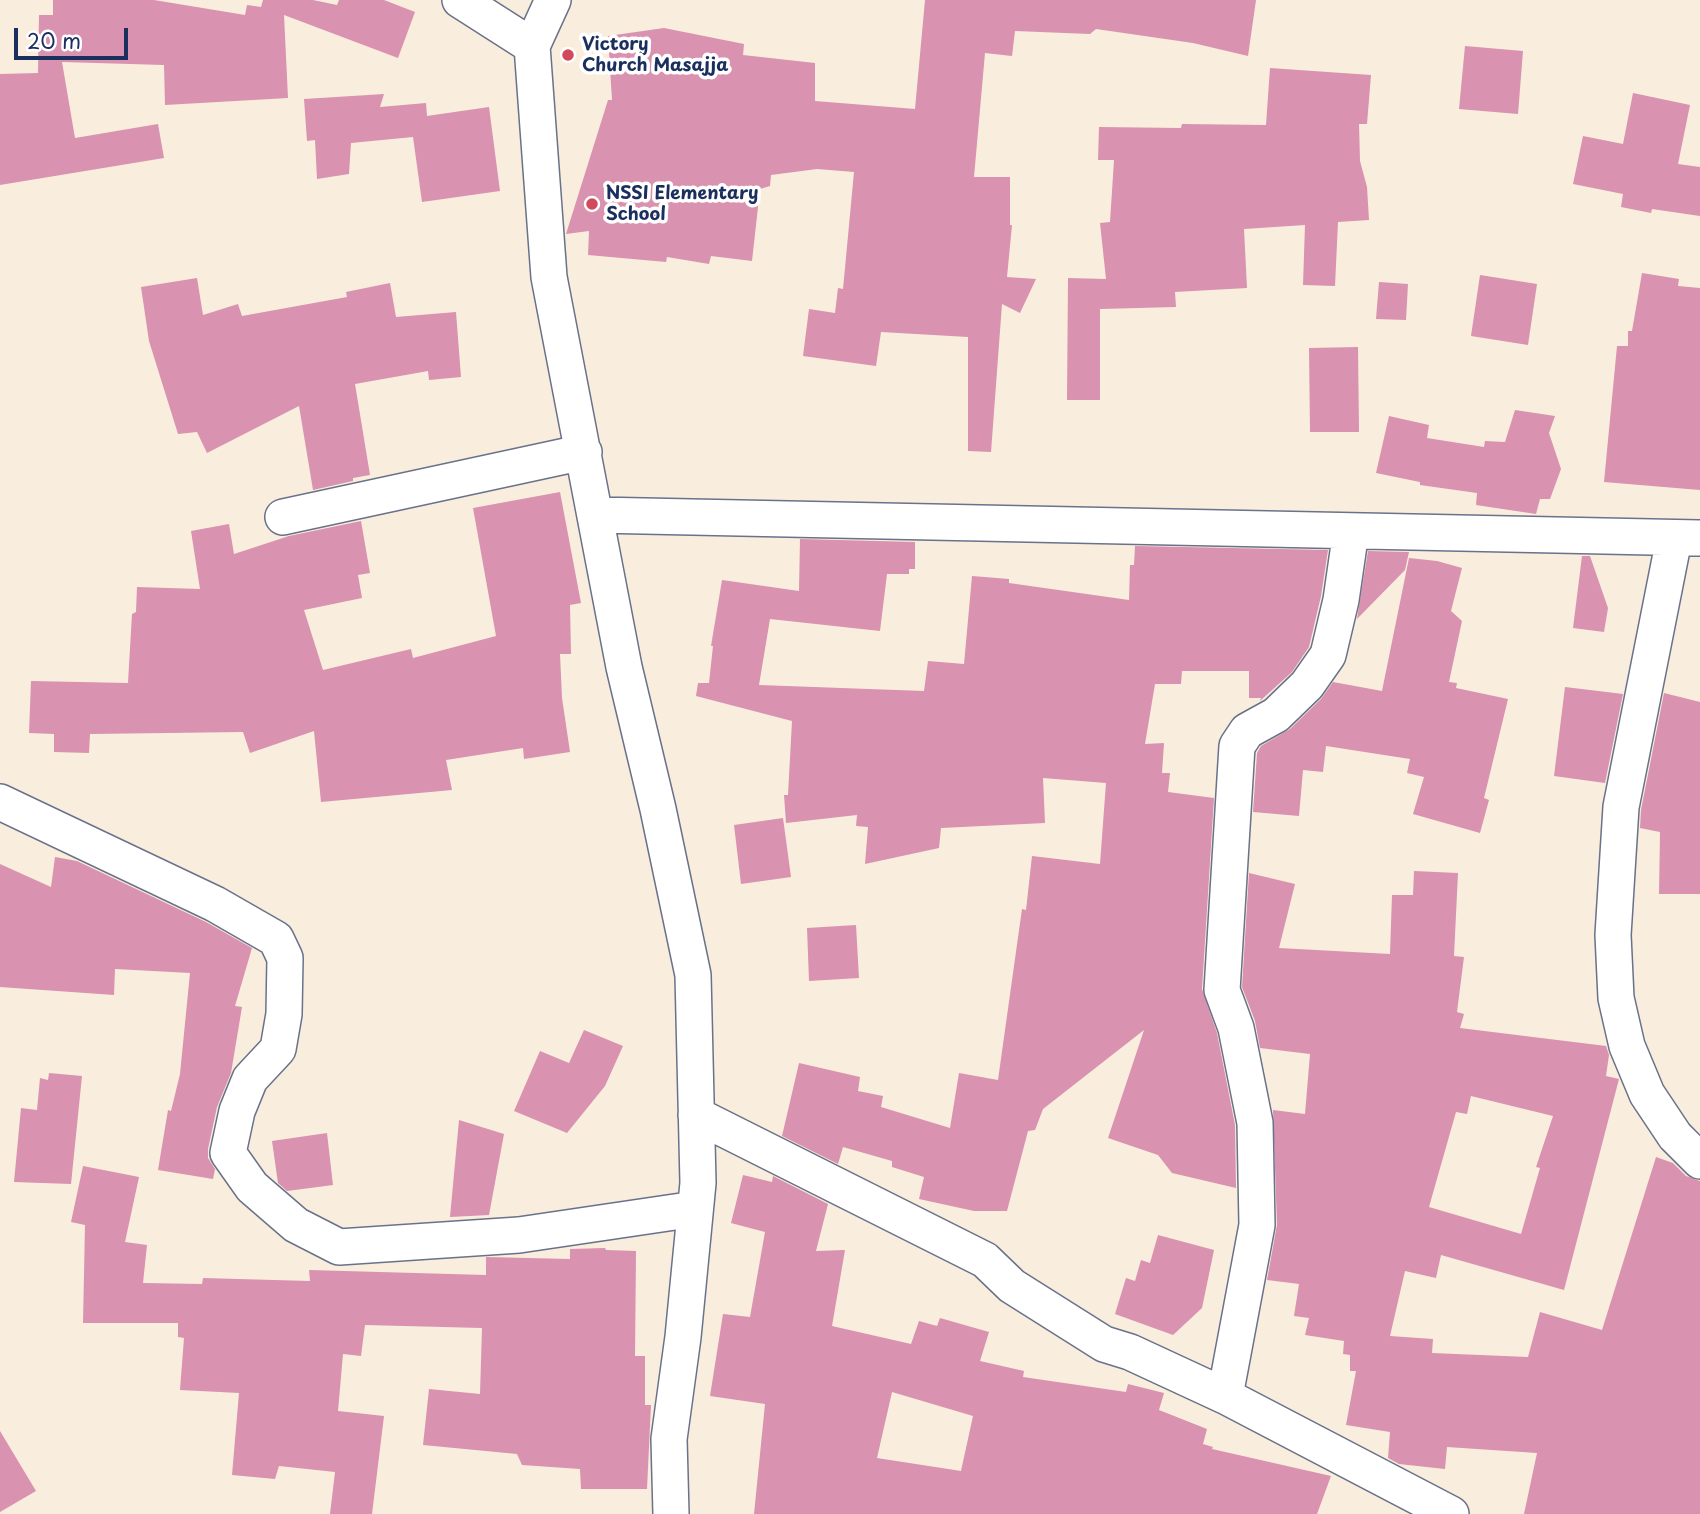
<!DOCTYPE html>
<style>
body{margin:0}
#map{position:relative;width:1700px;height:1514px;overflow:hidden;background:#f9eddd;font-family:"Playpen Sans",sans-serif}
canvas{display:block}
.scale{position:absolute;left:14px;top:28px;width:114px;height:32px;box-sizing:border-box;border:4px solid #1b2f5e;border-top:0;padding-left:9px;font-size:21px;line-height:24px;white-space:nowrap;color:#1b2f5e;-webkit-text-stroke:5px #fff;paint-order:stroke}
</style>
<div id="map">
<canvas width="1700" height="1514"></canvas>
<div class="scale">20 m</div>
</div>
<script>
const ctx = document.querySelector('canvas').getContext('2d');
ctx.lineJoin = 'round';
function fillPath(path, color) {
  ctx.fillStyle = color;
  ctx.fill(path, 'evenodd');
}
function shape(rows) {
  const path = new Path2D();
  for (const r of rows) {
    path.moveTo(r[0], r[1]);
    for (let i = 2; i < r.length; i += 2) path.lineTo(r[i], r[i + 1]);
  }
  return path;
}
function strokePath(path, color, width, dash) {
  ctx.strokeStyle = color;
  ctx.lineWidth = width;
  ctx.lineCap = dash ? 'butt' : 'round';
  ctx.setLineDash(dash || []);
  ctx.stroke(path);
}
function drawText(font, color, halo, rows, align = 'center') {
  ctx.font = font + ' "Playpen Sans",sans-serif';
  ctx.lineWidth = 7;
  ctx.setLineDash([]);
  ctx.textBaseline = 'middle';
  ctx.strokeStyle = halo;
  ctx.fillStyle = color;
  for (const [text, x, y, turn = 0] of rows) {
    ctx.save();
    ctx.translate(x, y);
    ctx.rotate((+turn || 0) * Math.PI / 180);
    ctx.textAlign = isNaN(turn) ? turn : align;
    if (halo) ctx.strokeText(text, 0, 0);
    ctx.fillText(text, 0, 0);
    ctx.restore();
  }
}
fillPath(shape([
 [53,0,154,0,245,15,247,5,261,7,263,0,313,0,337,5,339,0,384,0,415,12,398,58,284,15,288,98,165,105,164,65,62,62,75,138,158,124,164,158,0,185,0,74,38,73,39,15,53,15],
 [925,0,1256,0,1248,56,1193,43,1096,29,1090,34,1015,31,1012,56,985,53,974,177,1010,177,1010,225,1012,225,1007,277,1036,279,1020,313,1002,304,991,452,968,451,968,337,881,332,876,366,803,356,809,309,835,313,838,288,843,289,854,172,817,169,771,175,770,186,760,189,752,261,711,256,709,264,667,257,666,262,588,255,589,231,566,234,608,100,612,100,608,36,664,28,744,44,743,55,815,63,815,101,915,109],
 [1465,46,1523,51,1518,114,1459,109],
 [1270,68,1371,75,1367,124,1359,124,1360,161,1367,187,1369,220,1338,222,1335,286,1303,285,1305,225,1244,229,1247,288,1175,292,1176,307,1100,309,1100,400,1067,400,1068,278,1106,279,1100,223,1110,222,1114,160,1098,160,1099,127,1181,128,1182,124,1266,125],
 [1633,93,1690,105,1678,164,1700,167,1700,216,1652,209,1651,213,1621,207,1623,194,1573,184,1583,136,1623,144],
 [384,94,380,107,426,103,427,116,489,107,500,191,422,202,413,137,351,143,349,174,317,179,315,140,307,141,304,99],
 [1642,273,1679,279,1678,286,1700,288,1700,490,1604,482,1617,346,1628,346,1628,331,1632,331],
 [1480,275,1537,284,1528,345,1471,336],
 [197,278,203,315,238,304,242,316,347,297,346,292,390,283,396,317,456,312,461,377,429,380,428,371,355,384,370,475,353,478,353,481,313,490,299,406,207,453,197,432,178,434,149,341,141,287],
 [1379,282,1408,284,1406,320,1376,319],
 [1358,347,1359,432,1310,432,1309,348],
 [1515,410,1555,416,1549,433,1561,469,1550,499,1540,499,1536,514,1476,505,1477,493,1420,485,1420,482,1376,473,1389,416,1429,425,1427,438,1484,447,1485,441,1505,442],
 [560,492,581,603,570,605,571,654,560,654,562,698,570,752,524,759,523,748,446,760,452,790,321,802,314,731,250,753,243,732,90,734,89,753,54,752,54,734,29,733,31,681,128,683,132,614,136,612,137,587,200,589,191,531,229,524,234,554,289,536,361,521,370,573,358,575,362,598,304,610,323,670,411,649,413,658,496,636,473,508],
 [800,539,915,542,915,569,909,569,909,574,887,574,880,631,770,619,759,685,924,691,928,661,964,664,972,576,1009,579,1009,583,1129,600,1130,565,1134,565,1135,546,1328,550,1321,596,1309,647,1292,672,1260,701,1261,698,1249,698,1249,671,1182,671,1181,684,1155,684,1145,744,1164,743,1162,773,1170,773,1168,792,1214,798,1202,989,1217,1033,1235,1125,1236,1188,1172,1173,1158,1155,1108,1138,1144,1030,1043,1109,1035,1130,1028,1131,1007,1211,974,1211,919,1199,924,1177,892,1167,892,1161,843,1147,838,1164,782,1136,799,1063,860,1077,858,1091,883,1096,881,1107,950,1128,959,1073,998,1080,1022,909,1026,910,1032,856,1100,864,1106,783,1043,778,1045,823,941,828,939,848,865,864,868,827,856,826,857,815,786,823,784,795,788,795,792,721,696,696,698,683,709,683,713,646,711,646,722,580,799,591],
 [1368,551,1409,552,1405,570,1357,619],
 [1582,556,1590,556,1608,608,1604,632,1573,628],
 [1409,558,1437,561,1462,568,1451,611,1462,621,1449,682,1457,683,1456,688,1508,699,1484,798,1489,800,1480,833,1413,814,1424,777,1407,773,1410,759,1326,746,1323,772,1303,770,1299,816,1253,812,1257,753,1261,746,1290,729,1321,699,1333,682,1382,691],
 [1565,687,1623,694,1605,783,1554,776],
 [1664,693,1700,702,1700,894,1659,894,1660,832,1640,828,1641,810],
 [783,818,791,877,741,884,734,825],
 [55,857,77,861,206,922,252,948,235,1006,242,1007,231,1073,217,1107,208,1149,208,1158,215,1169,213,1179,158,1170,168,1110,171,1111,180,1074,190,973,115,969,114,995,0,987,0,864,51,887],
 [1414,871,1458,873,1454,956,1464,957,1457,1012,1464,1014,1460,1028,1606,1046,1609,1055,1606,1076,1619,1079,1564,1290,1441,1255,1436,1278,1405,1271,1390,1336,1433,1339,1432,1353,1528,1357,1540,1312,1602,1330,1656,1157,1673,1163,1686,1176,1700,1181,1700,1514,1524,1514,1537,1453,1447,1447,1445,1469,1399,1464,1388,1458,1390,1432,1346,1425,1356,1371,1350,1371,1350,1355,1343,1354,1344,1341,1305,1335,1309,1318,1294,1316,1299,1284,1267,1280,1277,1225,1273,1110,1305,1114,1310,1054,1260,1048,1255,1021,1242,987,1249,873,1295,884,1279,948,1390,954,1392,895,1413,895],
 [1471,1096,1553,1116,1536,1167,1540,1168,1521,1234,1429,1207,1456,1112,1467,1114],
 [856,925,859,978,809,981,807,928],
 [584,1030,623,1046,605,1086,567,1133,514,1111,540,1051,569,1063],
 [49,1073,82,1076,71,1184,14,1182,21,1108,37,1110,40,1078,48,1080],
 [459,1120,504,1134,489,1215,450,1217],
 [327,1133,333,1185,287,1191,278,1183,272,1141],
 [83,1166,139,1177,125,1242,147,1245,143,1283,202,1284,203,1278,310,1281,309,1270,486,1275,486,1257,570,1259,570,1249,605,1248,606,1250,636,1251,635,1356,645,1356,645,1405,651,1405,647,1489,581,1489,580,1469,522,1465,517,1454,423,1445,429,1389,480,1394,482,1328,365,1325,361,1356,343,1354,338,1411,384,1416,372,1514,330,1514,335,1472,279,1466,275,1479,232,1475,239,1393,180,1390,184,1338,178,1337,178,1323,83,1323,85,1225,71,1222],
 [743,1175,772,1182,773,1176,828,1204,816,1251,845,1250,832,1326,911,1344,919,1321,937,1326,940,1318,989,1332,980,1361,1024,1371,1023,1377,1126,1392,1128,1384,1164,1393,1159,1410,1207,1429,1203,1444,1213,1447,1212,1449,1331,1476,1317,1514,754,1514,765,1404,710,1396,723,1314,750,1317,765,1232,731,1223],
 [892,1392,973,1416,961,1471,877,1458],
 [1158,1235,1214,1250,1202,1308,1173,1335,1115,1314,1126,1278,1135,1281,1141,1260,1150,1263],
 [0,1431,36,1491,0,1512]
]), '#d992b0');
const minor = shape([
 [460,0,532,46],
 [553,0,532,46,549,277,624,667,658,809,693,975,698,1183,683,1337,669,1439,671,1514],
 [596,515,1700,538],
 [283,517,584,452],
 [1351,531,1341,600,1328,655,1307,685,1276,715,1247,731,1237,746,1222,990,1236,1028,1255,1123,1257,1225,1225,1396,1451,1514],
 [1674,539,1621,807,1613,935,1616,998,1627,1046,1647,1094,1675,1136,1700,1161],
 [0,802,215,904,276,939,285,958,284,1014,278,1049,250,1079,237,1111,228,1153,252,1187,296,1225,339,1247,519,1235,695,1209],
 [696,1115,985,1260,1012,1286,1104,1344,1130,1352,1225,1396]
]);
strokePath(minor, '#69728a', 38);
strokePath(minor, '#fff', 35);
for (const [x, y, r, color] of [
 [568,55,7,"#d1495b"],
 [592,204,7,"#d1495b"]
]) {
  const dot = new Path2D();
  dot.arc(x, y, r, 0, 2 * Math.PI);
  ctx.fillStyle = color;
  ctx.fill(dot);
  strokePath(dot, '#fff', 2.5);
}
drawText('bold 18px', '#1b2f5e', '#fff', [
 ["Victory",582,45],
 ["Church Masajja",582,66],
 ["NSSI Elementary",606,194],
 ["School",606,215]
], 'left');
</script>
